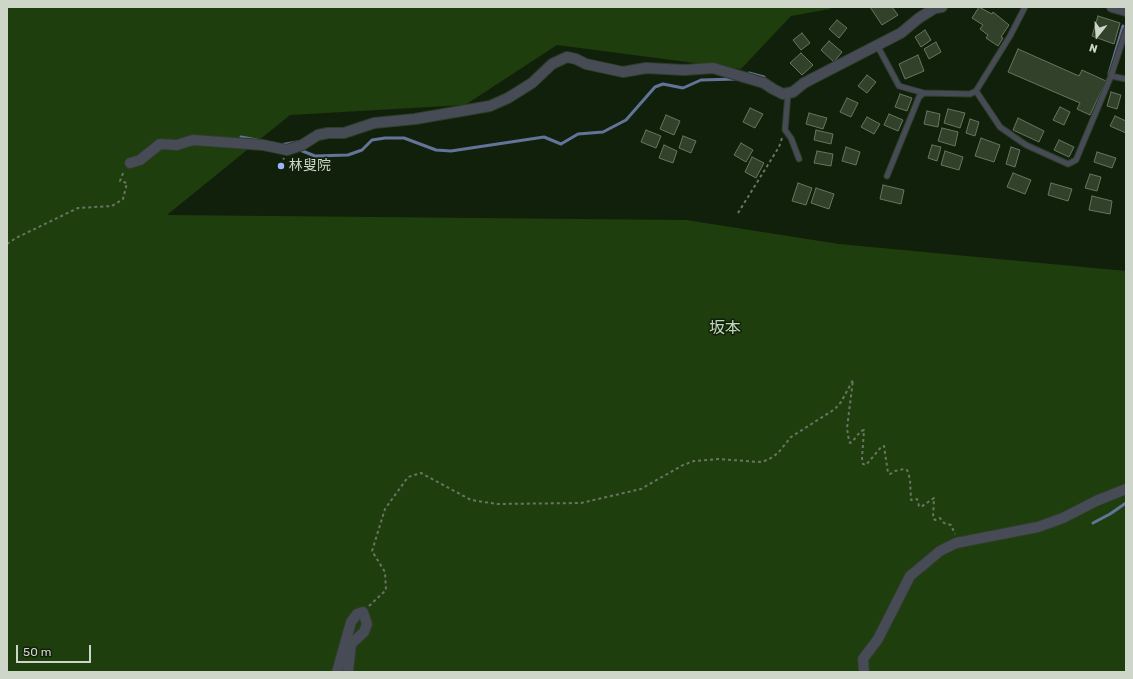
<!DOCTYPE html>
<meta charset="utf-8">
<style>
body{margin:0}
#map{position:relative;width:1133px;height:679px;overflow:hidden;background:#11200b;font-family:Rubik,sans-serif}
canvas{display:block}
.frame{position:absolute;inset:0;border:8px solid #cdd6c9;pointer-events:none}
.north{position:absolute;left:1077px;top:16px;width:40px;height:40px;-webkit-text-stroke:3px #11200b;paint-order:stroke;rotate:197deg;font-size:11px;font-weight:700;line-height:16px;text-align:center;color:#cdd6c9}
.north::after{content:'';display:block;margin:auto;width:14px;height:18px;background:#cdd6c9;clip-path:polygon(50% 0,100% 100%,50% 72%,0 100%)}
.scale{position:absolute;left:16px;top:645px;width:75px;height:18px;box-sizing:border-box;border:2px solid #cdd6c9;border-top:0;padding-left:5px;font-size:12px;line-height:14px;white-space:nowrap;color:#cdd6c9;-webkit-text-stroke:3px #11200b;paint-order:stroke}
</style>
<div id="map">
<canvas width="1133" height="679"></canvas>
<div class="frame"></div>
<div class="north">N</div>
<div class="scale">50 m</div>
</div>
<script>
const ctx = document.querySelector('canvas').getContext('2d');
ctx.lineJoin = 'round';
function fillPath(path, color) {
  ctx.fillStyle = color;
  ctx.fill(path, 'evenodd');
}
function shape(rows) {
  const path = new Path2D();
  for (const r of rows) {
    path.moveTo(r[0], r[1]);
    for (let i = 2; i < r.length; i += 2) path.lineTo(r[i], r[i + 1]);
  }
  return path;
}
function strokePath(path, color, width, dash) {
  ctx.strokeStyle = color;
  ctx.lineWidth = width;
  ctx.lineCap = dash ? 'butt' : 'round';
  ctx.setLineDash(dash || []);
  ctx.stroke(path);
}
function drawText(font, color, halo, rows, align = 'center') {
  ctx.font = font + ' Rubik,"Noto Sans JP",sans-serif';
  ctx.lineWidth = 3;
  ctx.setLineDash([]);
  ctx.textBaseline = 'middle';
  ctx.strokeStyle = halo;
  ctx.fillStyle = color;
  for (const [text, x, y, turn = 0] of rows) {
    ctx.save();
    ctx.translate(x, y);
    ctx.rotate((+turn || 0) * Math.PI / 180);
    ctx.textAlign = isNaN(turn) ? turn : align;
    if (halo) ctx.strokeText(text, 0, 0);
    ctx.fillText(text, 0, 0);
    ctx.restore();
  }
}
fillPath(shape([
 [7,7,833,7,830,9,791,16,741,69,557,45,465,105,290,115,167,215,686,220,839,244,1126,271,1126,672,7,672]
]), '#1f3e0d');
strokePath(shape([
 [1109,74,1123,26],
 [746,75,749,73,764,77,766,80],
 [241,137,257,140],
 [280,145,297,142,297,143],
 [299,148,300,150,315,156,348,155,362,150,372,140,385,138,404,138,436,150,451,151,544,137,561,144,578,134,603,132,626,120,655,87,663,84,683,88,701,80,737,79],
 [1093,523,1110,514,1126,503]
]), '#64739a', 3);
const building = shape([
 [870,7,892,7,898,15,882,25,870,7],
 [979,7,992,14,993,12,1009,25,1001,37,1003,38,998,46,986,38,988,35,980,29,983,25,972,18,979,7],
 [1098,16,1120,23,1114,44,1092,36,1098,16],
 [837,20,847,28,839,38,829,29,837,20],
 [925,30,931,40,921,47,915,37,925,30],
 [802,33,810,43,801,50,793,40,802,33],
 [829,41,842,52,834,62,821,50,829,41],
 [936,42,941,52,929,59,924,49,936,42],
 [1018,49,1079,76,1082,70,1106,81,1090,115,1077,109,1080,103,1008,72,1018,49],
 [801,53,813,65,802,75,790,63,801,53],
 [918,55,924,71,905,79,899,64,918,55],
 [867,75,876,82,867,93,858,86,867,75],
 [1111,92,1121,95,1117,109,1107,106,1111,92],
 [900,94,912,98,907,111,895,107,900,94],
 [847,98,858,103,851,117,840,112,847,98],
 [1060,107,1070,112,1064,125,1053,120,1060,107],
 [750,108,763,114,755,128,743,122,750,108],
 [948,109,965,113,960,128,944,123,948,109],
 [927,111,940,114,938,127,924,124,927,111],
 [809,113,827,118,823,129,806,124,809,113],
 [889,114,903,120,898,131,884,125,889,114],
 [666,115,680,121,674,135,660,129,666,115],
 [1115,116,1126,121,1126,133,1110,126,1115,116],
 [867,117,880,124,874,134,861,127,867,117],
 [1018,118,1044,131,1039,142,1013,130,1018,118],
 [970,119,979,122,975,136,966,133,970,119],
 [942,128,958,132,955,146,938,141,942,128],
 [646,130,661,136,656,148,641,142,646,130],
 [816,130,833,134,831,144,814,140,816,130],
 [683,136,696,141,691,153,679,148,683,136],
 [981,138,1000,145,994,162,975,156,981,138],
 [1059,140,1074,147,1069,157,1054,150,1059,140],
 [741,143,753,150,746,162,734,155,741,143],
 [664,145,677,151,673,163,659,158,664,145],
 [932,145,941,147,937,161,928,158,932,145],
 [846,147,860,152,856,165,842,161,846,147],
 [1011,147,1020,150,1015,167,1006,164,1011,147],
 [817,151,833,154,831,166,814,163,817,151],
 [945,151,963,157,959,170,941,165,945,151],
 [1097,152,1116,158,1112,168,1094,162,1097,152],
 [752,157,764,163,756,178,745,172,752,157],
 [1013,173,1031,180,1025,194,1007,187,1013,173],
 [1090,174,1101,177,1097,191,1085,188,1090,174],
 [798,183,812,188,806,205,792,201,798,183],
 [1051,183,1072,189,1068,201,1048,195,1051,183],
 [883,185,904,190,901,204,880,199,883,185],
 [816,188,834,194,829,209,811,203,816,188],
 [1092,196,1112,201,1110,214,1089,210,1092,196]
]);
fillPath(building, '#31412a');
strokePath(building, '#65775e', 1);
const lane = shape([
 [877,45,899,86,924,93],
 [1111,76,1126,79],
 [976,91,1000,127,1026,145,1068,164,1076,160,1111,76,1126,30],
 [788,93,785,130,791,138,799,159],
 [887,176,919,97,924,93,970,94,976,91,1010,36,1025,7]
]);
const street = shape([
 [1112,7,1126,11],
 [130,163,140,160,160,144,177,145,193,140,263,145,287,150,302,145,318,135,328,133,344,133,374,123,415,119,490,106,508,98,532,83,552,64,567,57,576,59,586,64,623,72,646,68,684,70,713,68,764,83,773,89,783,94,793,92,804,83,833,68,901,33,919,18,935,8,942,7],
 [337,672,351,622,357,614,363,612,367,624,364,632,351,644,348,672],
 [864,672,863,659,878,639,910,576,940,551,956,543,1038,527,1063,518,1096,501,1126,489]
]);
strokePath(lane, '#2f3d29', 7);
strokePath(street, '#2f3d29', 12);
strokePath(shape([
 [281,165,284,158],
 [738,213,779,147,782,138],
 [7,244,16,238,78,208,112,206,123,199,127,183,120,181,124,171],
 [369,606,386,590,385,572,372,551,385,509,408,477,421,473,471,500,497,504,581,503,641,489,683,465,694,461,718,459,760,462,768,460,778,453,791,437,835,409,841,402,853,380,847,428,849,441,850,443,852,442,861,431,864,430,862,458,863,464,866,465,882,446,884,446,888,473,890,474,895,471,904,469,907,470,910,479,911,500,917,499,919,506,921,507,934,498,933,518,935,520,940,518,944,523,951,525,955,534]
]), '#697564', 2, [3, 3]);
strokePath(lane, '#474b56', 5);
strokePath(street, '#474b56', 10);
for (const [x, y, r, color] of [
 [281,166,4,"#9cb4fd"]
]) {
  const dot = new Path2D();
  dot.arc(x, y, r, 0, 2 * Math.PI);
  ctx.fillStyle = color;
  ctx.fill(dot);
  strokePath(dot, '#11200b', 1.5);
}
drawText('14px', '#cdd6c9', '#11200b', [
 ["林叟院",289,166]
], 'left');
drawText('16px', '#c2d6ba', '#11200b', [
 ["坂本",725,328]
]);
</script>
